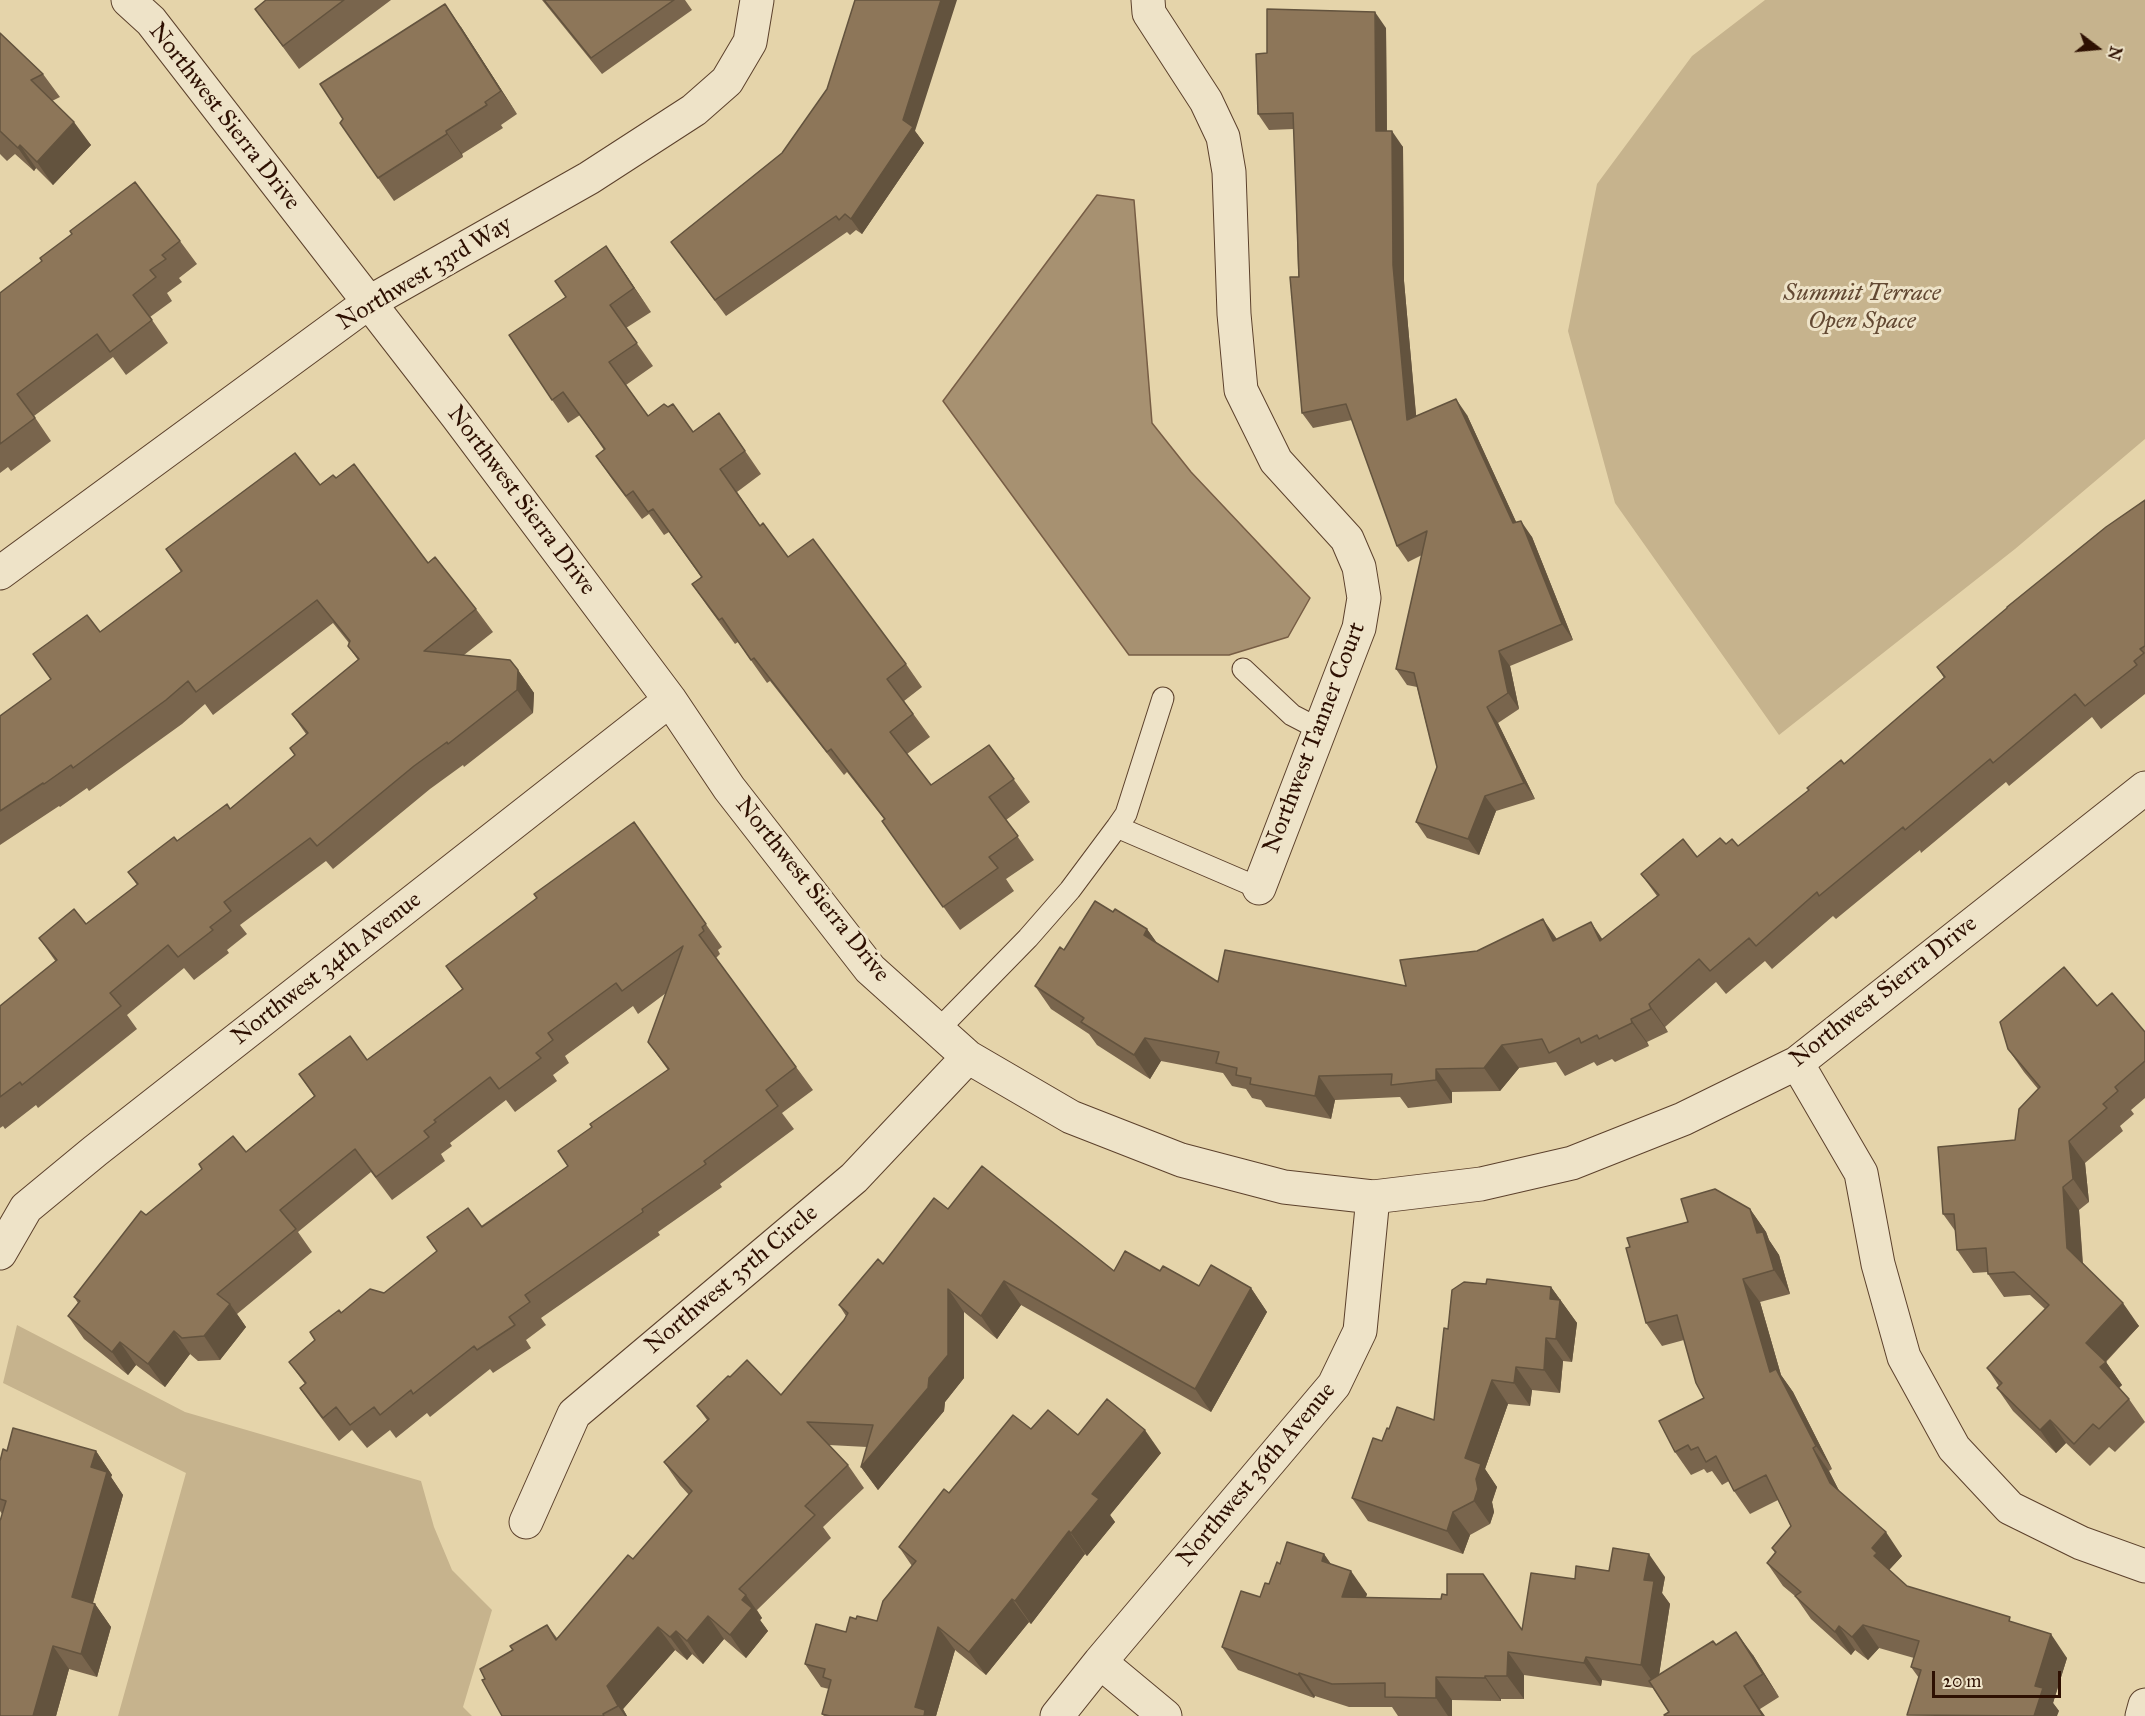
<!DOCTYPE html>
<style>
body{margin:0}
#map{position:relative;width:2145px;height:1716px;overflow:hidden;background:#e5d4aa;font-family:"IM FELL Great Primer",serif}
canvas{display:block}
.north{position:absolute;left:2067px;top:18px;width:60px;height:60px;-webkit-text-stroke:4px #eee3c8;paint-order:stroke;rotate:106deg;font-size:16px;font-weight:700;line-height:24px;text-align:center;color:#2e1002}
.north::after{content:'';display:block;margin:auto;width:21px;height:27px;background:#2e1002;clip-path:polygon(50% 0,100% 100%,50% 72%,0 100%)}
.scale{position:absolute;left:1932px;top:1671px;width:129px;height:27px;box-sizing:border-box;border:3px solid #2e1002;border-top:0;padding-left:8px;font-size:18px;line-height:21px;white-space:nowrap;color:#2e1002;-webkit-text-stroke:4px #eee3c8;paint-order:stroke}
</style>
<div id="map">
<canvas width="2145" height="1716"></canvas>
<div class="north">N</div>
<div class="scale">20 m</div>
</div>
<script>
const ctx = document.querySelector('canvas').getContext('2d');
ctx.lineJoin = 'round';
function fillPath(path, color) {
  ctx.fillStyle = color;
  ctx.fill(path, 'evenodd');
}
function shape(rows) {
  const path = new Path2D();
  for (const r of rows) {
    path.moveTo(r[0], r[1]);
    for (let i = 2; i < r.length; i += 2) path.lineTo(r[i], r[i + 1]);
  }
  return path;
}
function strokePath(path, color, width, dash) {
  ctx.strokeStyle = color;
  ctx.lineWidth = width;
  ctx.lineCap = dash ? 'butt' : 'round';
  ctx.setLineDash(dash || []);
  ctx.stroke(path);
}
function drawText(font, color, halo, rows, align = 'center') {
  ctx.font = font + ' "IM FELL Great Primer",serif';
  ctx.lineWidth = 6;
  ctx.setLineDash([]);
  ctx.textBaseline = 'middle';
  ctx.strokeStyle = halo;
  ctx.fillStyle = color;
  for (const [text, x, y, turn = 0] of rows) {
    ctx.save();
    ctx.translate(x, y);
    ctx.rotate((+turn || 0) * Math.PI / 180);
    ctx.textAlign = isNaN(turn) ? turn : align;
    if (halo) ctx.strokeText(text, 0, 0);
    ctx.fillText(text, 0, 0);
    ctx.restore();
  }
}
fillPath(shape([
 [1765,0,2145,0,2145,439,2015,549,1779,735,1615,503,1568,331,1597,184,1692,56],
 [17,1325,185,1412,421,1481,434,1527,452,1570,492,1610,463,1707,472,1716,118,1716,186,1473,3,1383]
]), '#c6b38d');
const water = shape([
 [1097,195,1134,200,1152,423,1191,472,1310,598,1288,637,1229,655,1129,655,943,401,1097,195]
]);
fillPath(water, '#a79171');
strokePath(water, '#775d45', 1.5);
const lane = shape([
 [1243,669,1292,715,1319,729],
 [1117,827,1259,888],
 [938,1030,1028,938,1070,890,1117,827,1126,814,1163,698]
]);
const street = shape([
 [128,0,151,21,457,416,670,700,729,788,870,969,968,1057,1071,1117,1181,1160,1284,1187,1373,1197,1481,1184,1572,1163,1683,1119,1797,1063,2145,788],
 [1148,0,1149,13,1206,101,1223,137,1229,172,1234,314,1241,390,1276,461,1347,539,1359,567,1364,598,1359,628,1259,888],
 [0,573,368,303,589,178,694,110,727,81,750,42,757,0],
 [1797,1063,1861,1173,1878,1264,1904,1357,1954,1448,2010,1508,2081,1543,2145,1566],
 [0,1253,26,1208,95,1151,670,700],
 [526,1522,574,1414,854,1178,968,1057],
 [1100,1662,1165,1716],
 [1057,1716,1100,1662,1334,1385,1360,1331,1373,1197],
 [2142,1716,2145,1705]
]);
strokePath(lane, '#5c412c', 23);
strokePath(street, '#5c412c', 35);
strokePath(lane, '#eee3c8', 21);
strokePath(street, '#eee3c8', 33);
fillPath(shape([
 [266,0,391,0,299,69,255,9],
 [542,0,685,0,692,10,602,74],
 [461,27,517,114,501,125,503,128,462,154,463,157,394,201,378,178],
 [1386,28,1387,131,1403,147,1404,281,1416,416,1467,415,1516,522,1532,537,1573,640,1510,666,1519,709,1498,723,1535,799,1496,811,1479,855,1427,838,1416,822,1437,767,1417,687,1407,685,1396,669,1422,555,1408,562,1397,546,1352,420,1313,428,1302,413,1294,129,1269,130,1258,114,1267,53],
 [0,33,43,74,60,97,52,101,91,145,53,185,36,168,34,171,15,154,7,161,0,154],
 [827,89,915,131,924,143,862,234,856,230,850,235,847,232,726,316,671,242,782,153],
 [180,241,197,264,179,278,182,282,167,293,172,301,150,317,168,343,126,375,113,357,34,416,51,441,11,471,8,467,0,473,0,293],
 [606,246,651,312,626,328,653,366,626,385,648,416,693,432,719,413,761,474,737,492,760,526,788,557,906,664,922,687,904,701,930,737,907,754,931,785,989,745,1030,802,1006,820,1034,860,1006,879,1014,891,960,930,882,821,884,819,847,772,844,775,770,681,767,683,738,642,735,644,708,607,692,584,701,577,669,532,664,535,649,514,642,519,612,479,596,456,604,450,580,415,568,423,552,400,566,297],
 [336,478,428,563,476,609,493,632,464,655,518,670,534,693,533,713,464,767,463,765,430,789,333,869,326,861,240,925,247,934,227,950,229,953,194,980,184,968,127,1015,137,1029,38,1108,36,1105,5,1129,3,1126,0,1128,0,1006,56,962,39,938,86,924,137,885,128,872,177,841,230,809,295,755,306,734,292,714,358,660,348,646,349,643,333,623,213,715,205,704,182,724,89,791,87,788,60,807,59,806,0,845,0,716,51,679,100,632,181,572,166,549],
 [2145,500,2145,694,2101,729,2092,717,2009,786,2006,782,1921,853,1920,850,1836,919,1833,916,1772,969,1765,961,1726,994,1716,982,1665,1027,1668,1032,1647,1042,1649,1046,1615,1062,1612,1059,1597,1066,1594,1062,1565,1076,1556,1062,1519,1068,1500,1091,1452,1092,1452,1103,1408,1108,1400,1097,1335,1100,1331,1119,1266,1107,1261,1100,1252,1098,1246,1089,1232,1086,1223,1073,1161,1061,1150,1079,1097,1045,1089,1034,1051,1009,1035,986,1064,950,1113,912,1147,929,1157,943,1218,982,1406,986,1477,951,1557,939,1603,939,1657,896,1641,874,1697,857,1726,844,1738,846,1844,764,1944,678,1937,667],
 [634,822,722,947,718,950,720,954,716,958,813,1090,782,1113,794,1129,720,1184,722,1187,658,1232,660,1235,541,1318,546,1325,526,1340,531,1348,493,1373,490,1369,430,1417,427,1413,396,1438,390,1430,367,1448,352,1430,339,1441,316,1411,300,1388,305,1384,289,1362,315,1340,341,1313,384,1293,568,1166,592,1127,668,1070,648,1042,666,993,638,1014,633,1006,565,1056,569,1063,553,1075,557,1081,515,1112,506,1100,450,1143,452,1146,441,1154,445,1161,392,1200,371,1172,298,1232,312,1252,237,1314,246,1327,220,1360,198,1361,190,1354,165,1387,136,1365,128,1375,84,1339,68,1316,78,1303,74,1297,146,1215,246,1152,314,1096,299,1074,367,1060,462,989,537,898],
 [2097,1006,2145,1032,2145,1098,2131,1110,2134,1114,2120,1126,2123,1131,2085,1163,2089,1202,2079,1210,2083,1263,2139,1326,2106,1362,2122,1385,2119,1388,2129,1399,2145,1422,2115,1452,2109,1447,2090,1466,2066,1443,2056,1453,2013,1411,1997,1388,1999,1386,1987,1368,2045,1309,2030,1295,2004,1297,1988,1274,1988,1272,1973,1273,1957,1250,1956,1232,1943,1214,2015,1140,2038,1089,2024,1072,2008,1049],
 [948,1209,1114,1271,1160,1271,1199,1286,1251,1288,1267,1312,1211,1412,1021,1305,997,1339,964,1312,964,1378,945,1402,944,1411,878,1490,861,1467,867,1447,829,1445,848,1465,864,1488,823,1527,831,1538,757,1610,762,1618,760,1620,768,1631,746,1658,724,1639,703,1664,692,1654,687,1660,675,1650,623,1709,627,1716,502,1716,485,1679,547,1625,557,1638,633,1559,689,1495,680,1485,664,1462,707,1420,697,1406,730,1377,781,1395,844,1320,846,1316,839,1305,883,1264],
 [1750,1209,1766,1232,1769,1240,1779,1255,1790,1294,1760,1302,1781,1375,1793,1392,1832,1469,1829,1471,1839,1491,1902,1556,1889,1570,1907,1586,2014,1623,2067,1658,2053,1703,2059,1711,1919,1678,1911,1667,1914,1658,1879,1648,1868,1660,1855,1650,1851,1655,1811,1619,1795,1596,1783,1586,1767,1563,1775,1553,1772,1548,1791,1526,1778,1500,1750,1514,1734,1491,1729,1481,1722,1485,1712,1471,1707,1473,1704,1469,1691,1475,1675,1452,1704,1398,1684,1340,1662,1346,1646,1323],
 [1486,1284,1551,1287,1577,1323,1572,1362,1563,1361,1560,1393,1532,1390,1530,1406,1508,1404,1485,1469,1497,1487,1492,1502,1494,1512,1490,1524,1470,1535,1463,1554,1368,1521,1352,1498,1389,1429,1434,1420,1448,1329],
 [1031,1429,1078,1435,1161,1453,1110,1515,1115,1522,1087,1556,1085,1554,1031,1624,1029,1622,986,1675,955,1650,936,1716,824,1716,822,1714,829,1689,821,1687,805,1664,846,1632,877,1621,912,1566,899,1547,949,1493],
 [7,1451,96,1451,112,1475,111,1477,123,1495,93,1603,95,1604,111,1627,97,1677,69,1669,56,1716,0,1716,2,1514,0,1511,0,1461],
 [1324,1554,1331,1564,1367,1594,1366,1597,1522,1630,1575,1579,1609,1571,1665,1577,1662,1593,1670,1604,1659,1675,1716,1645,1753,1655,1779,1697,1760,1709,1669,1712,1653,1688,1602,1680,1601,1686,1524,1675,1524,1699,1501,1699,1501,1701,1452,1700,1452,1716,1398,1716,1392,1707,1349,1707,1315,1696,1314,1698,1238,1670,1222,1647,1269,1584,1280,1564]
]), '#79654d');
fillPath(shape([
 [941,0,957,0,915,131,924,143,862,234,851,219,903,120],
 [445,4,461,27,517,114,501,91],
 [1375,12,1386,28,1387,147,1376,131],
 [74,122,91,145,53,185,37,162],
 [446,131,462,154,463,157,447,134],
 [1392,131,1403,147,1404,281,1418,436,1407,420,1393,265],
 [20,145,36,168,34,171,18,148],
 [606,246,622,269,651,312,634,288],
 [1456,399,1467,415,1524,539,1513,523],
 [1521,521,1532,537,1573,640,1562,624],
 [1499,651,1510,666,1519,709,1508,693],
 [518,670,534,693,533,713,517,690],
 [1487,707,1498,723,1535,799,1524,783],
 [1485,796,1496,811,1479,855,1468,839],
 [1543,919,1559,942,1553,941],
 [1591,922,1607,946,1600,941],
 [1147,929,1164,953,1144,935],
 [1649,1004,1665,1027,1668,1032,1651,1009],
 [1631,1019,1647,1042,1649,1046,1632,1023],
 [1145,1038,1161,1061,1150,1079,1134,1055],
 [1502,1045,1519,1068,1500,1091,1484,1068],
 [1436,1069,1452,1092,1452,1103,1436,1080],
 [1319,1076,1335,1100,1331,1119,1315,1096],
 [2069,1141,2085,1163,2089,1202,2073,1179],
 [2063,1187,2079,1210,2083,1270,2067,1248],
 [1750,1209,1766,1232,1769,1240,1779,1255,1790,1294,1774,1270,1757,1233],
 [1743,1279,1760,1302,1781,1375,1793,1392,1832,1469,1816,1446,1770,1372],
 [1004,1281,1021,1305,997,1339,981,1316],
 [1551,1287,1577,1323,1572,1362,1556,1339,1550,1299],
 [1251,1288,1267,1312,1211,1412,1195,1389],
 [948,1289,964,1312,964,1378,945,1402,944,1411,878,1490,861,1467,929,1378],
 [2123,1303,2139,1326,2102,1365,2086,1343],
 [230,1304,246,1327,220,1360,204,1336],
 [174,1331,190,1354,165,1387,148,1364],
 [1546,1338,1563,1361,1560,1393,1544,1370],
 [120,1342,136,1365,128,1375,112,1352],
 [2106,1362,2122,1385,2116,1390,2100,1367],
 [1516,1367,1532,1390,1530,1406,1514,1383],
 [1492,1380,1508,1404,1485,1469,1497,1487,1492,1502,1494,1512,1490,1524,1474,1501,1465,1458],
 [2050,1420,2066,1443,2056,1453,2040,1430],
 [1145,1430,1161,1453,1110,1515,1115,1522,1087,1556,1071,1533,1092,1494],
 [1813,1448,1829,1471,1847,1506,1830,1483],
 [96,1451,112,1475,111,1477,123,1495,88,1620,72,1597,91,1467],
 [1453,1512,1470,1535,1463,1554,1447,1531],
 [1069,1531,1085,1554,1031,1624,1015,1601],
 [1886,1532,1902,1556,1889,1570,1874,1556,1872,1548],
 [1324,1554,1340,1578,1322,1561],
 [1649,1554,1665,1577,1662,1593,1670,1604,1657,1688,1641,1665,1644,1580],
 [1351,1571,1367,1594,1358,1620,1342,1597],
 [746,1595,762,1618,760,1620,768,1631,746,1658,730,1635,742,1600],
 [1012,1599,1029,1622,986,1675,969,1652],
 [95,1604,111,1627,97,1677,81,1654],
 [708,1616,724,1639,703,1664,687,1641],
 [1863,1625,1879,1648,1868,1660,1852,1637],
 [1839,1626,1855,1650,1851,1655,1835,1632],
 [658,1627,675,1650,623,1709,627,1716,625,1716,618,1706,607,1686],
 [938,1627,955,1650,936,1716,921,1716,915,1707],
 [676,1631,692,1654,687,1660,670,1637],
 [1736,1632,1753,1655,1779,1697,1763,1674],
 [2051,1634,2067,1658,2053,1703,2059,1711,2057,1716,2034,1716,2035,1686],
 [53,1646,69,1669,56,1716,33,1716],
 [1508,1652,1524,1675,1524,1699,1507,1676],
 [1586,1657,1602,1680,1601,1686,1584,1663],
 [1299,1673,1315,1696,1314,1698,1298,1675],
 [1485,1676,1501,1699,1501,1701,1485,1678],
 [1436,1677,1452,1700,1452,1716,1448,1716,1436,1698],
 [1744,1686,1760,1709,1765,1716,1763,1716]
]), '#63533e');
const building = shape([
 [266,0,344,0,283,46,255,9,266,0],
 [544,0,674,0,591,58,544,0],
 [855,0,941,0,903,120,913,127,851,219,845,214,839,220,836,216,715,300,671,242,782,153,827,89,855,0],
 [445,4,501,91,485,102,487,105,446,131,447,134,378,178,340,123,343,119,320,84,445,4],
 [1267,9,1375,12,1376,131,1392,131,1393,265,1407,420,1456,399,1513,523,1521,521,1562,624,1499,651,1508,693,1487,707,1524,783,1485,796,1468,839,1416,822,1437,767,1414,673,1396,669,1427,531,1397,546,1346,404,1302,413,1290,277,1299,277,1293,113,1258,114,1256,54,1267,53,1267,9],
 [0,33,43,74,31,80,74,122,37,162,20,145,18,148,0,131,0,33],
 [135,182,180,241,162,255,166,259,150,270,156,277,133,295,152,320,110,352,97,334,17,394,35,418,0,444,0,293,42,261,40,258,72,234,70,231,135,182],
 [606,246,634,288,610,305,637,343,609,362,648,416,664,404,668,407,673,404,693,432,719,413,745,451,720,469,760,526,763,523,788,557,813,539,906,664,887,679,913,714,890,732,931,785,989,745,1014,779,989,797,1018,836,989,857,998,868,943,907,882,821,885,819,831,749,827,752,754,658,751,660,722,618,719,620,692,584,702,577,653,509,648,512,633,491,626,496,596,456,605,449,563,392,552,400,509,335,566,297,555,281,606,246],
 [295,453,320,485,333,475,336,478,354,464,428,563,435,557,476,609,424,651,510,660,518,670,517,690,448,744,447,742,414,766,317,846,310,838,224,902,231,911,210,927,213,930,178,957,168,945,110,993,121,1006,22,1085,20,1082,0,1097,0,1006,57,960,39,938,74,909,86,924,138,884,128,872,174,837,177,841,227,804,230,809,295,755,290,748,308,733,292,714,359,659,348,646,350,641,317,600,196,692,188,681,166,700,73,768,71,765,44,784,43,783,0,811,0,716,51,679,33,654,87,615,100,632,182,571,166,549,295,453],
 [2145,500,2145,646,2140,649,2144,653,2134,661,2137,665,2085,706,2075,694,1993,763,1990,759,1905,830,1903,827,1819,896,1817,892,1756,946,1749,938,1710,971,1699,959,1649,1004,1651,1009,1631,1019,1632,1023,1599,1039,1597,1035,1581,1043,1579,1038,1549,1053,1542,1039,1502,1045,1484,1068,1436,1069,1436,1080,1391,1085,1392,1074,1319,1076,1315,1096,1250,1084,1251,1078,1236,1075,1237,1068,1216,1063,1219,1052,1145,1038,1134,1055,1081,1022,1084,1018,1035,986,1060,947,1064,950,1095,901,1113,912,1115,909,1147,929,1144,935,1218,982,1225,950,1406,986,1400,960,1477,951,1543,919,1553,941,1591,922,1600,941,1659,895,1641,874,1683,839,1697,857,1720,838,1726,844,1732,839,1738,846,1809,790,1807,788,1841,760,1844,764,1945,677,1937,667,2007,608,2007,607,2106,527,2145,500],
 [634,822,706,924,702,927,704,931,699,935,796,1067,766,1090,778,1106,704,1161,706,1164,642,1209,643,1212,525,1295,530,1302,509,1317,515,1325,477,1350,474,1346,413,1394,411,1390,380,1415,374,1407,350,1425,336,1407,323,1418,300,1388,306,1383,289,1362,315,1340,310,1332,339,1310,341,1313,370,1289,384,1293,437,1251,427,1237,468,1208,482,1227,568,1166,558,1151,592,1127,590,1124,669,1069,648,1042,683,946,622,991,616,983,548,1033,553,1040,536,1053,541,1058,499,1089,490,1077,434,1120,436,1122,424,1131,429,1137,376,1177,355,1149,280,1210,296,1229,217,1294,230,1304,204,1336,182,1338,174,1331,148,1364,120,1342,112,1352,68,1316,80,1301,74,1297,141,1211,146,1215,202,1169,199,1164,233,1136,246,1152,315,1096,299,1074,350,1036,367,1060,463,989,446,966,537,898,534,894,634,822],
 [2064,967,2097,1006,2112,993,2145,1032,2145,1061,2115,1087,2118,1091,2103,1104,2107,1108,2069,1141,2073,1179,2063,1187,2067,1248,2123,1303,2086,1343,2106,1362,2100,1367,2129,1399,2099,1429,2093,1424,2074,1444,2050,1420,2040,1430,1997,1388,2002,1383,1987,1368,2049,1305,2014,1272,1988,1274,1986,1248,1957,1250,1954,1214,1943,1214,1938,1147,2015,1140,2019,1109,2040,1087,2008,1049,2000,1022,2064,967],
 [982,1166,1114,1271,1125,1251,1160,1271,1163,1266,1199,1286,1211,1265,1251,1288,1195,1389,1004,1281,981,1316,948,1289,948,1355,929,1378,928,1388,861,1467,873,1425,807,1422,848,1465,805,1506,815,1515,739,1589,746,1595,742,1600,752,1608,730,1635,708,1616,687,1641,676,1631,670,1637,658,1627,607,1686,618,1706,603,1714,604,1716,502,1716,482,1680,485,1679,480,1669,513,1650,510,1646,547,1625,556,1640,628,1555,633,1559,692,1491,664,1462,709,1419,697,1406,728,1376,730,1377,747,1360,781,1395,844,1320,848,1313,839,1305,878,1259,883,1264,934,1198,948,1209,982,1166],
 [1715,1189,1750,1209,1757,1233,1763,1232,1774,1270,1743,1279,1770,1372,1776,1369,1816,1446,1813,1448,1830,1483,1886,1532,1872,1548,1877,1553,1874,1556,1907,1586,2010,1617,2009,1621,2051,1634,2035,1686,2043,1688,2034,1716,1907,1715,1921,1670,1911,1667,1919,1641,1863,1625,1852,1637,1839,1626,1835,1632,1795,1596,1801,1592,1767,1563,1776,1552,1772,1548,1791,1526,1766,1475,1734,1491,1716,1456,1706,1462,1698,1447,1691,1450,1688,1445,1675,1452,1659,1421,1704,1398,1696,1383,1677,1315,1646,1323,1626,1248,1630,1247,1627,1238,1688,1222,1681,1199,1715,1189],
 [1487,1279,1551,1287,1550,1299,1560,1300,1556,1339,1546,1338,1544,1370,1516,1367,1514,1383,1492,1380,1465,1458,1481,1464,1476,1479,1478,1489,1474,1501,1453,1512,1447,1531,1352,1498,1373,1438,1382,1441,1387,1428,1389,1429,1397,1407,1434,1420,1444,1328,1448,1329,1452,1290,1464,1282,1486,1284,1487,1279],
 [1107,1399,1145,1430,1092,1494,1099,1499,1071,1533,1069,1531,1015,1601,1012,1599,969,1652,938,1627,915,1707,925,1710,924,1716,830,1716,822,1714,831,1680,823,1677,825,1669,805,1664,816,1624,846,1632,850,1617,856,1619,857,1616,877,1621,883,1601,916,1561,899,1547,944,1489,949,1493,1013,1415,1031,1429,1048,1410,1078,1435,1107,1399],
 [13,1428,96,1451,91,1467,107,1472,72,1597,95,1604,81,1654,53,1646,33,1716,0,1716,0,1521,6,1501,0,1499,0,1461,3,1449,7,1451,13,1428],
 [1287,1542,1324,1554,1322,1561,1351,1571,1342,1597,1441,1599,1442,1594,1447,1595,1447,1574,1483,1574,1522,1630,1531,1573,1575,1579,1576,1566,1609,1571,1613,1548,1649,1554,1644,1580,1654,1581,1641,1665,1586,1657,1584,1663,1508,1652,1507,1676,1485,1676,1485,1678,1436,1677,1436,1698,1385,1697,1385,1683,1332,1684,1299,1673,1298,1675,1222,1647,1241,1591,1260,1597,1265,1583,1269,1584,1277,1562,1280,1564,1287,1542],
 [1736,1632,1763,1674,1744,1686,1763,1716,1665,1716,1664,1715,1669,1712,1649,1681,1713,1641,1716,1645,1736,1632]
]);
fillPath(building, '#8d7659');
strokePath(building, '#63533e', 1.5);
drawText('24px', '#2e1002', '#eee3c8', [
 ["Northwest Sierra Drive",224,117,52],
 ["Northwest 33rd Way",425,274,-31],
 ["Northwest Sierra Drive",521,501,53],
 ["Northwest Tanner Court",1315,738,-69],
 ["Northwest Sierra Drive",812,890,51],
 ["Northwest 34th Avenue",327,969,-38],
 ["Northwest Sierra Drive",1884,992,-38],
 ["Northwest 35th Circle",732,1280,-40],
 ["Northwest 36th Avenue",1257,1475,-50]
]);
drawText('italic 24px', '#634933', '#eee3c8', [
 ["Summit Terrace",1862,294],
 ["Open Space",1862,322]
]);
</script>
